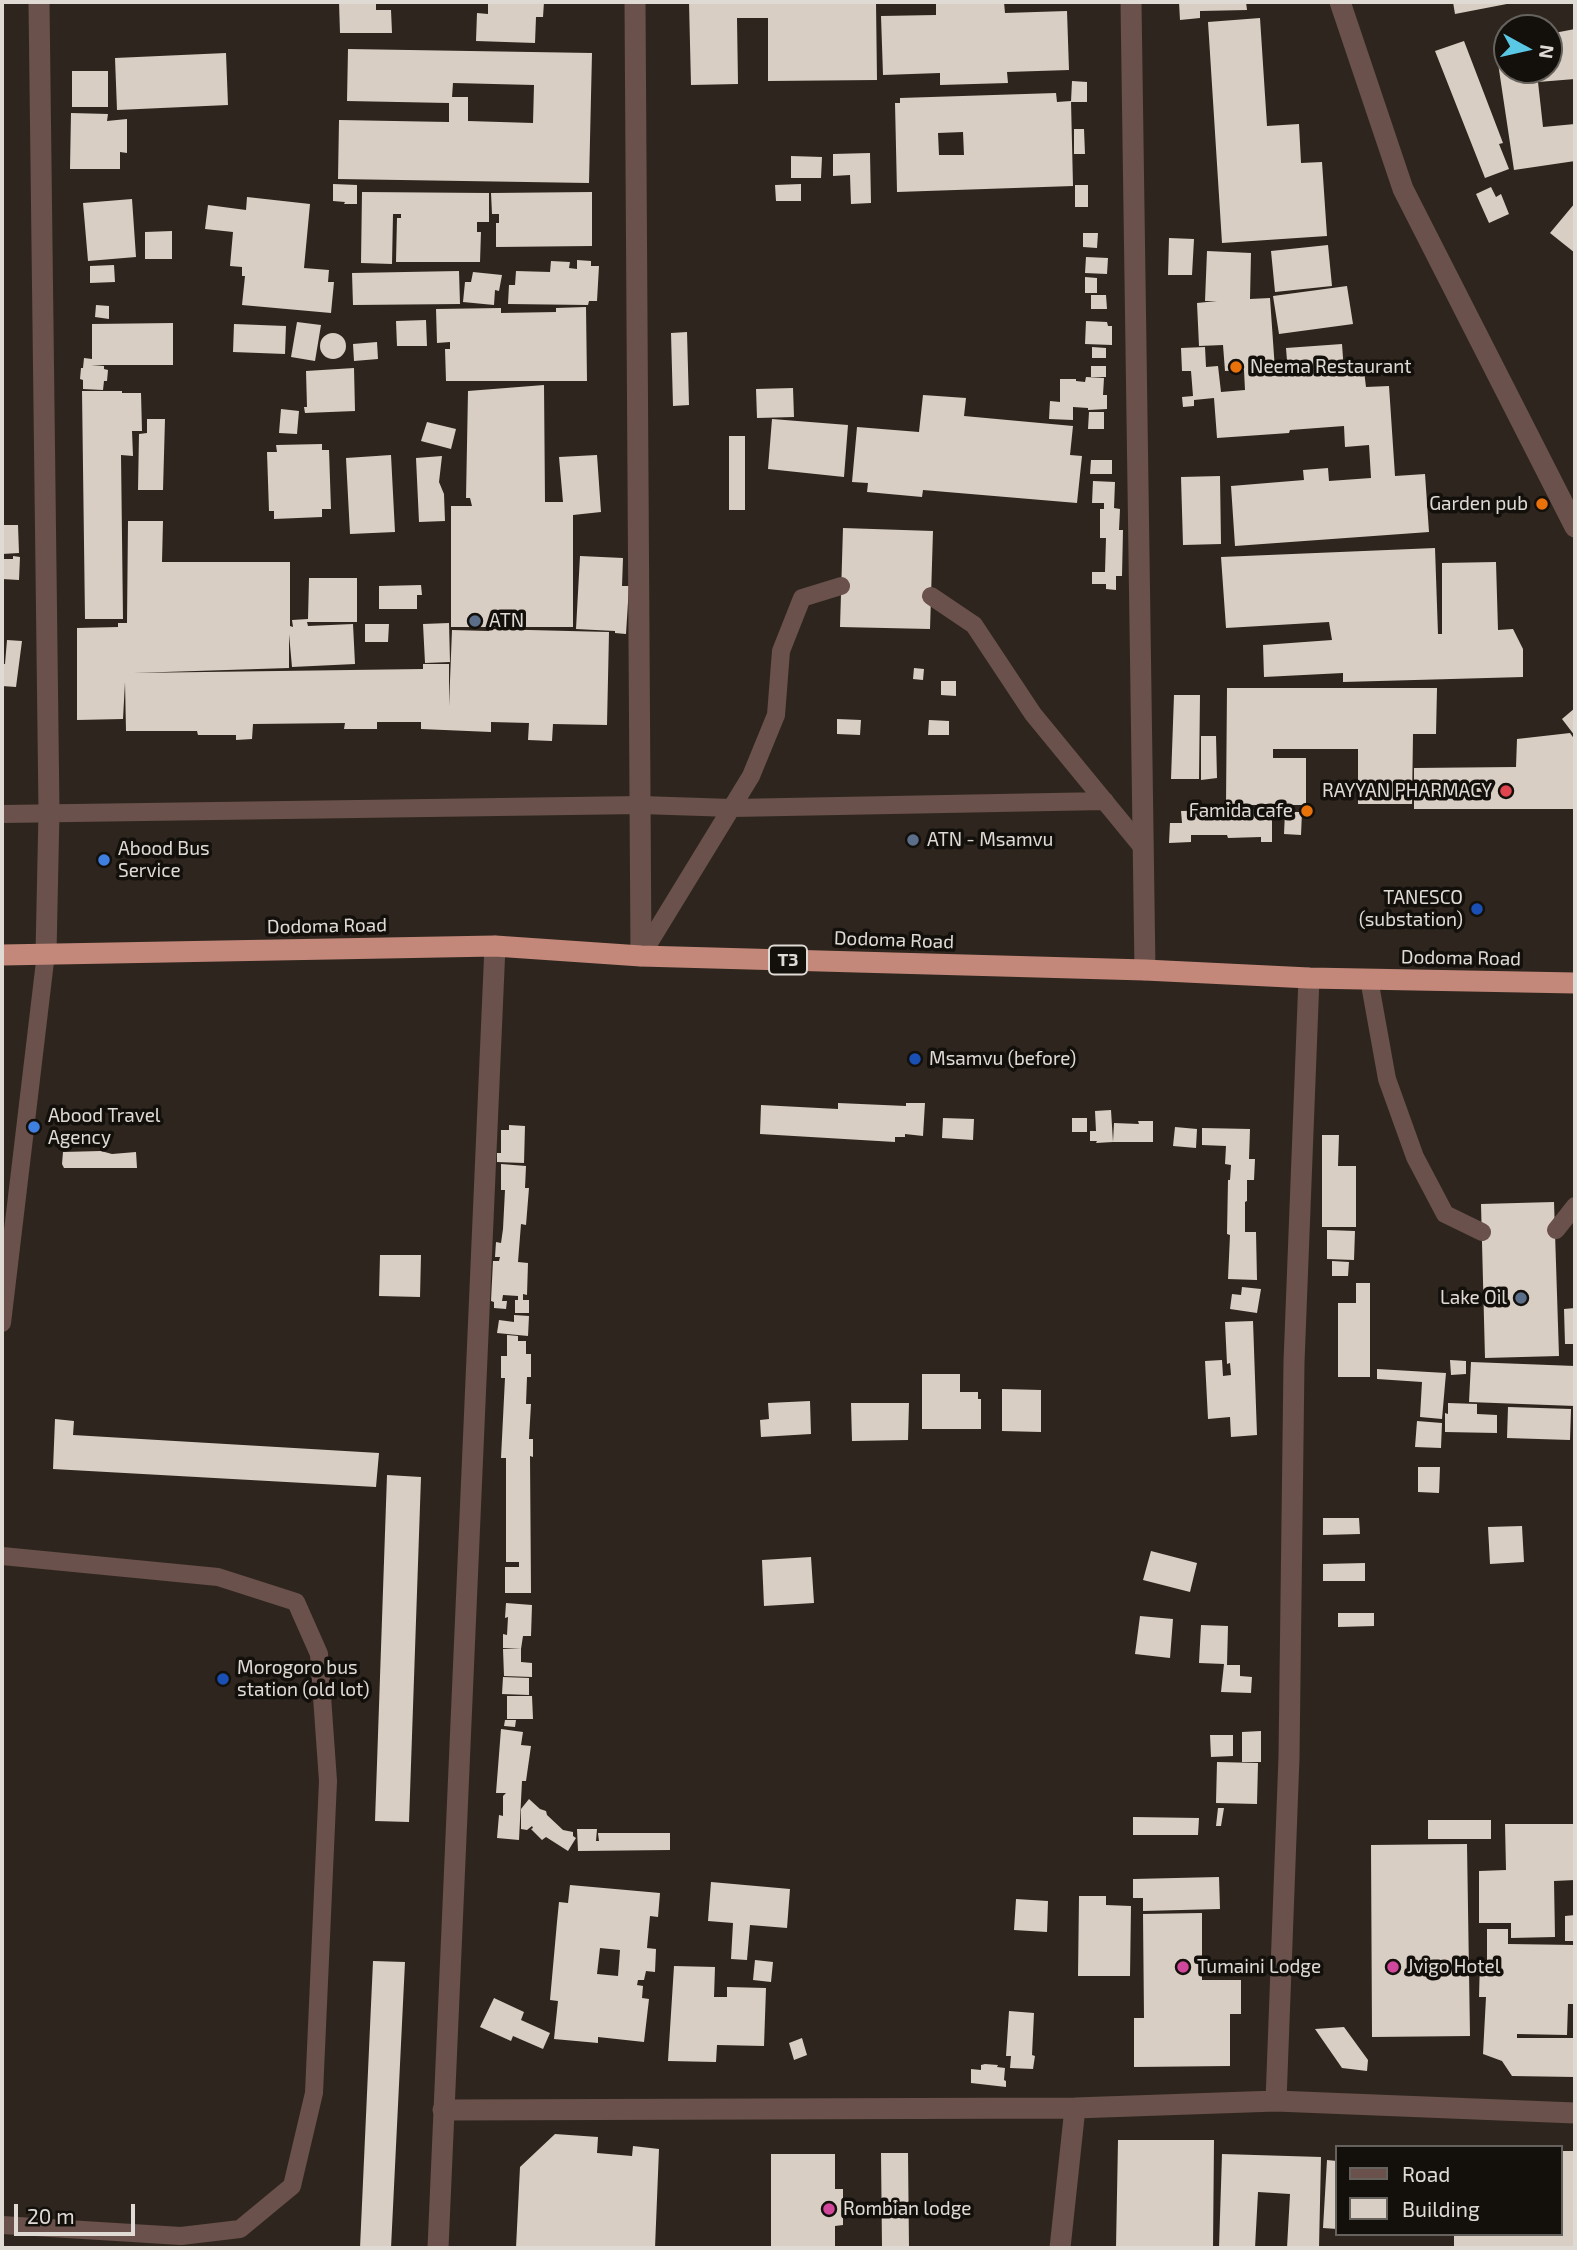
<!DOCTYPE html>
<style>
body{margin:0}
#map{position:relative;width:1577px;height:2250px;overflow:hidden;background:#2e261e;font-family:"Exo 2",sans-serif}
canvas{display:block}
.frame{position:absolute;inset:0;border:4px solid #e0dad5;pointer-events:none}
.legend{position:absolute;left:1335px;top:2145px;width:228px;height:91px;box-sizing:border-box;background:#13100c;border:2px solid #65615c;margin:0;padding:9px 12px;list-style:none;font-size:21px;color:#e0dad5}
.legend li{display:flex;align-items:center;gap:14px;height:35px}
.legend b{width:35px;border:2px solid #65615c}
.north{position:absolute;left:1493px;top:14px;width:70px;height:70px;box-sizing:border-box;background:#13100c;border:2px solid #65615c;border-radius:50%;rotate:98deg;font-size:19px;font-weight:700;line-height:28px;text-align:center;color:#e0dad5}
.north::after{content:'';display:block;margin:auto;width:24px;height:32px;background:#5ac8e5;clip-path:polygon(50% 0,100% 100%,50% 72%,0 100%)}
.scale{position:absolute;left:14px;top:2204px;width:121px;height:32px;box-sizing:border-box;border:4px solid #e0dad5;border-top:0;padding-left:9px;font-size:21px;line-height:24px;white-space:nowrap;color:#e0dad5;-webkit-text-stroke:5px #13100c;paint-order:stroke}
</style>
<div id="map">
<canvas width="1577" height="2250"></canvas>
<div class="frame"></div>
<ul class="legend">
<li><b style="height:9px;background:#6a514b"></b>Road</li>
<li><b style="height:19px;background:#d9cec3"></b>Building</li>
</ul>
<div class="north">N</div>
<div class="scale">20 m</div>
</div>
<script>
const ctx = document.querySelector('canvas').getContext('2d');
ctx.lineJoin = 'round';
function fillPath(path, color) {
  ctx.fillStyle = color;
  ctx.fill(path, 'evenodd');
}
function shape(rows) {
  const path = new Path2D();
  for (const r of rows) {
    if (r.length === 3) {
      path.moveTo(r[0] + r[2], r[1]);
      path.arc(r[0], r[1], r[2], 0, 2 * Math.PI);
      continue;
    }
    path.moveTo(r[0], r[1]);
    for (let i = 2; i < r.length; i += 2) path.lineTo(r[i], r[i + 1]);
  }
  return path;
}
function strokePath(path, color, width, dash) {
  ctx.strokeStyle = color;
  ctx.lineWidth = width;
  ctx.lineCap = dash ? 'butt' : 'round';
  ctx.setLineDash(dash || []);
  ctx.stroke(path);
}
function drawText(font, color, halo, rows, align = 'center') {
  ctx.font = font + ' "Exo 2",sans-serif';
  ctx.lineWidth = 7;
  ctx.setLineDash([]);
  ctx.textBaseline = 'middle';
  ctx.strokeStyle = halo;
  ctx.fillStyle = color;
  for (const [text, x, y, turn = 0] of rows) {
    ctx.save();
    ctx.translate(x, y);
    ctx.rotate((+turn || 0) * Math.PI / 180);
    ctx.textAlign = isNaN(turn) ? turn : align;
    if (halo) ctx.strokeText(text, 0, 0);
    ctx.fillText(text, 0, 0);
    ctx.restore();
  }
}
fillPath(shape([
 [339,2,376,2,376,10,391,10,392,33,340,33],
 [488,2,544,2,543,17,536,17,535,43,476,41,477,13,488,14],
 [689,2,876,2,877,80,768,81,768,18,737,18,738,84,691,85],
 [1004,2,1005,13,1067,11,1069,70,1007,72,1008,83,940,85,940,73,883,75,881,16,936,15,936,4],
 [1179,2,1246,2,1247,10,1200,11,1200,18,1180,20],
 [1453,2,1512,2,1512,3,1455,14],
 [1260,18,1267,126,1299,124,1301,163,1322,162,1327,236,1222,243,1208,22],
 [1575,29,1575,79,1538,82,1543,127,1575,124,1575,161,1514,170,1495,43,1507,41,1507,70,1549,70,1549,34],
 [1464,41,1503,143,1499,144,1509,169,1485,178,1435,51],
 [348,49,592,53,589,183,338,179,339,120,449,122,449,103,347,101],
 [453,83,534,85,533,123,468,121,468,97,452,97],
 [226,53,228,105,117,110,115,58],
 [72,71,108,71,108,107,72,107],
 [1072,81,1087,82,1087,102,1071,102],
 [1056,93,1057,102,1071,101,1073,186,897,192,895,103,900,103,900,98],
 [963,132,964,155,939,155,938,133],
 [71,113,108,114,107,121,127,119,127,153,120,152,120,169,70,169],
 [1074,129,1084,129,1085,154,1074,154],
 [870,153,871,203,851,204,850,175,833,176,833,154],
 [791,156,822,157,821,178,791,178],
 [333,184,357,185,357,204,344,204,345,202,333,201],
 [801,184,801,201,776,201,775,185],
 [1075,185,1088,185,1088,207,1075,207],
 [1491,187,1496,197,1501,194,1509,214,1489,223,1476,194],
 [362,192,489,193,489,222,477,222,477,232,481,232,480,262,396,262,397,218,401,218,401,214,393,214,392,264,361,263],
 [592,192,592,246,496,247,496,223,499,223,499,214,492,214,491,193],
 [247,197,310,204,304,268,329,270,328,282,334,282,331,313,242,305,245,276,242,276,242,267,230,266,233,232,205,229,208,205,246,210],
 [132,199,136,257,88,261,83,203],
 [1575,203,1575,253,1550,233],
 [172,231,172,259,145,259,145,232],
 [1083,233,1098,233,1097,248,1083,247],
 [1169,238,1194,239,1192,275,1168,275],
 [1328,245,1332,286,1275,292,1271,251],
 [1207,251,1251,253,1250,299,1270,298,1275,370,1269,371,1270,376,1288,374,1286,348,1342,344,1344,372,1364,371,1366,387,1389,386,1395,476,1425,474,1429,532,1235,546,1231,486,1304,480,1303,470,1328,468,1329,481,1371,478,1369,445,1345,447,1344,426,1290,430,1289,433,1217,438,1214,398,1194,400,1194,406,1183,407,1182,397,1193,396,1191,371,1182,371,1181,348,1205,347,1206,367,1218,366,1221,392,1245,390,1244,370,1225,371,1223,345,1199,346,1197,303,1217,301,1205,301],
 [1086,257,1108,258,1107,274,1085,273],
 [577,260,591,261,591,266,599,266,597,301,589,301,588,305,508,304,509,285,515,285,516,271,550,272,551,261,570,262,569,268,577,269],
 [114,265,115,282,90,283,90,266],
 [459,271,460,304,353,305,352,273],
 [473,272,502,275,499,291,495,290,494,305,463,302,465,282,471,282],
 [1085,277,1097,278,1097,293,1085,293],
 [1347,286,1353,324,1279,334,1273,296],
 [1091,295,1106,295,1107,309,1091,309],
 [96,305,109,306,109,319,95,317],
 [586,307,587,381,446,381,445,349,450,349,450,342,437,343,436,309,501,308,501,313,556,312,556,308],
 [426,320,427,346,397,346,396,321],
 [1086,321,1107,322,1108,326,1112,326,1112,345,1085,344],
 [297,322,321,325,315,361,291,357],
 [173,323,173,365,91,365,104,366,104,369,108,370,107,381,104,381,103,390,83,389,83,380,80,379,81,368,83,368,84,358,92,359,92,324],
 [234,324,286,326,285,354,233,352],
 [687,332,689,405,673,406,671,333],
 [333,346,13],
 [377,342,378,359,354,361,353,344],
 [1092,347,1106,348,1106,358,1092,358],
 [1091,366,1106,366,1106,377,1091,377],
 [354,368,355,411,305,413,304,407,307,407,306,371],
 [1086,377,1104,378,1103,395,1107,395,1107,409,1088,410,1088,408,1073,407,1073,420,1049,419,1050,401,1060,402,1060,379,1076,379,1076,381,1085,382],
 [544,385,545,502,563,502,559,457,597,455,601,512,573,515,573,627,451,627,451,506,472,506,470,498,466,498,468,391],
 [793,388,794,417,757,418,756,389],
 [82,391,122,391,122,393,141,393,142,431,132,431,133,456,121,455,123,619,85,619],
 [923,395,966,398,964,416,1073,426,1070,455,1082,456,1077,503,923,490,922,497,867,492,868,483,852,482,857,427,919,432],
 [281,409,299,411,297,434,279,433],
 [1089,412,1104,412,1104,429,1088,429],
 [147,419,165,419,163,490,138,490,139,434,147,433],
 [772,419,848,425,844,477,768,469],
 [427,422,456,429,451,449,421,441],
 [729,436,745,436,745,510,729,510],
 [322,444,322,450,329,450,331,509,322,509,322,517,274,519,274,511,269,511,267,452,277,452,276,445],
 [391,455,395,532,350,534,346,458],
 [442,456,439,482,444,494,445,521,419,522,416,458],
 [1091,460,1112,460,1112,474,1090,474],
 [1220,476,1221,544,1183,545,1181,477],
 [1093,481,1115,482,1114,508,1120,509,1119,530,1123,530,1122,576,1116,576,1116,590,1106,589,1106,584,1092,584,1092,572,1105,572,1106,538,1100,538,1100,509,1104,509,1104,503,1092,503],
 [128,521,163,521,162,562,290,562,290,626,293,627,292,620,308,619,309,578,357,578,357,622,307,622,308,626,353,624,355,664,292,667,289,634,289,668,133,673,423,669,423,664,449,664,449,706,452,630,489,631,489,629,609,632,607,725,553,724,552,741,528,740,529,723,491,722,491,732,421,729,421,722,377,722,377,729,344,729,345,723,253,724,252,739,236,740,236,735,198,735,197,731,126,731,125,682,123,719,77,720,77,628,118,627,118,623,127,623],
 [2,525,18,525,19,553,2,554],
 [843,528,933,531,930,629,840,627],
 [1435,548,1438,634,1442,634,1442,563,1496,562,1498,630,1513,629,1523,649,1523,677,1343,682,1343,673,1264,677,1263,645,1332,640,1329,622,1226,628,1221,557],
 [13,556,20,557,19,580,2,579,2,559,13,559],
 [580,556,623,558,622,586,629,586,626,634,615,633,615,631,576,629],
 [421,585,422,595,417,595,417,609,379,609,379,586],
 [449,623,450,662,425,663,423,624],
 [365,624,389,624,388,642,365,642],
 [7,640,22,641,16,687,2,686,2,664,5,664],
 [914,668,924,669,923,680,913,679],
 [941,681,956,681,956,696,941,695],
 [1227,688,1437,688,1436,734,1413,734,1412,804,1358,804,1358,749,1273,749,1273,758,1306,758,1306,805,1226,805],
 [1174,695,1200,695,1199,779,1171,779],
 [1575,708,1575,736,1562,719],
 [837,719,861,720,860,735,837,734],
 [929,720,949,721,949,735,928,735],
 [1570,733,1575,740,1575,809,1414,809,1414,768,1516,767,1517,739],
 [1201,736,1216,736,1217,778,1201,780],
 [1272,809,1272,842,1261,842,1261,837,1228,838,1227,835,1191,835,1191,842,1169,843,1170,823,1182,823,1181,811],
 [1285,812,1302,812,1301,835,1284,834],
 [838,1103,906,1106,906,1103,925,1103,923,1136,905,1134,905,1137,895,1137,895,1142,760,1134,761,1105,838,1109],
 [1111,1110,1113,1142,1096,1143,1097,1141,1090,1141,1090,1131,1096,1131,1095,1111],
 [943,1118,974,1119,973,1140,942,1138],
 [1072,1118,1087,1118,1087,1132,1072,1132],
 [1138,1121,1153,1121,1153,1142,1113,1142,1114,1123,1139,1124],
 [509,1125,525,1126,524,1163,497,1162,497,1153,501,1153,501,1130,509,1130],
 [1175,1127,1197,1129,1196,1148,1173,1146],
 [1202,1128,1250,1129,1249,1159,1255,1159,1254,1180,1247,1180,1247,1201,1245,1202,1245,1232,1256,1232,1257,1280,1228,1279,1230,1235,1227,1234,1228,1180,1230,1180,1231,1165,1225,1164,1226,1146,1202,1145],
 [1322,1135,1339,1135,1338,1166,1356,1166,1356,1227,1322,1227],
 [101,1151,112,1154,136,1152,137,1168,64,1168,62,1164,63,1152],
 [501,1164,526,1166,525,1188,529,1188,526,1225,521,1224,518,1262,528,1263,527,1295,523,1294,523,1300,529,1300,529,1313,515,1313,515,1300,518,1300,518,1296,503,1295,502,1301,507,1301,506,1309,494,1308,494,1302,491,1301,493,1261,499,1261,500,1257,495,1257,496,1242,501,1243,503,1229,505,1190,501,1190],
 [1554,1202,1559,1356,1485,1358,1481,1204],
 [1327,1230,1355,1231,1354,1260,1327,1259],
 [380,1255,421,1255,420,1297,379,1296],
 [1332,1261,1349,1262,1348,1276,1332,1276],
 [1356,1283,1370,1283,1370,1377,1338,1377,1338,1303,1356,1303],
 [1242,1287,1261,1289,1257,1313,1230,1309,1232,1294,1241,1295],
 [1575,1308,1575,1344,1565,1344,1564,1309],
 [514,1315,529,1316,528,1336,497,1333,499,1320,514,1322],
 [1253,1321,1257,1435,1231,1437,1230,1417,1208,1419,1205,1361,1222,1360,1223,1376,1231,1375,1230,1363,1227,1364,1225,1322],
 [507,1335,518,1336,518,1341,526,1341,526,1354,531,1354,531,1377,527,1377,526,1404,531,1404,529,1439,533,1439,533,1457,530,1456,531,1593,505,1593,505,1567,519,1567,519,1562,506,1562,506,1458,501,1458,505,1378,501,1378,501,1356,507,1356],
 [1450,1360,1466,1361,1466,1374,1451,1375],
 [1471,1362,1575,1366,1575,1406,1469,1402],
 [1377,1369,1446,1373,1442,1419,1420,1417,1422,1382,1377,1379],
 [922,1374,960,1374,960,1392,978,1392,978,1399,981,1399,981,1429,922,1429],
 [1002,1389,1041,1390,1041,1432,1002,1431],
 [810,1401,811,1434,761,1437,760,1420,769,1419,768,1403],
 [851,1403,909,1403,908,1440,852,1441],
 [1448,1403,1477,1404,1477,1414,1497,1415,1497,1433,1445,1432,1445,1413,1448,1414],
 [1508,1407,1571,1409,1570,1440,1507,1438],
 [55,1419,74,1421,73,1435,379,1453,376,1487,53,1469],
 [1417,1421,1442,1423,1441,1448,1415,1447],
 [1418,1467,1440,1467,1439,1493,1418,1492],
 [387,1475,421,1477,409,1822,375,1821],
 [1323,1518,1359,1518,1360,1534,1323,1535],
 [1522,1526,1524,1562,1490,1564,1488,1527],
 [1151,1551,1197,1563,1190,1592,1143,1580],
 [811,1557,814,1603,764,1606,762,1560],
 [1365,1563,1365,1581,1323,1581,1323,1564],
 [506,1603,532,1605,531,1636,523,1636,521,1649,503,1648,503,1634,507,1635,508,1617,505,1618],
 [1338,1613,1374,1613,1374,1626,1338,1627],
 [1140,1616,1173,1619,1170,1658,1135,1654],
 [1201,1625,1228,1626,1227,1665,1240,1665,1240,1676,1252,1677,1251,1693,1221,1692,1224,1664,1199,1663],
 [503,1649,521,1649,521,1662,532,1663,532,1677,504,1676],
 [503,1677,529,1678,529,1695,502,1694],
 [507,1696,532,1696,533,1719,507,1719],
 [505,1720,516,1720,515,1727,504,1726],
 [501,1729,523,1732,521,1745,531,1746,526,1781,522,1781,519,1840,497,1838,499,1815,503,1816,503,1796,506,1793,496,1793],
 [1261,1731,1261,1762,1242,1762,1242,1732],
 [1210,1735,1233,1735,1233,1756,1211,1757],
 [1217,1762,1258,1763,1257,1804,1216,1803],
 [529,1799,540,1809,546,1811,547,1815,563,1830,573,1832,573,1836,576,1838,568,1851,546,1837,542,1840,531,1829,533,1828,532,1826,527,1830,521,1829,521,1809],
 [1218,1808,1224,1808,1221,1826,1216,1826],
 [1133,1817,1199,1818,1198,1835,1133,1835],
 [1428,1820,1491,1820,1491,1839,1428,1839],
 [1505,1824,1575,1824,1575,1880,1554,1881,1555,1937,1511,1938,1511,1923,1479,1923,1479,1871,1506,1870],
 [577,1829,597,1829,596,1841,599,1841,598,1833,670,1833,670,1850,578,1851],
 [1467,1844,1470,2036,1372,2037,1371,1845],
 [1219,1877,1220,1909,1143,1911,1143,1898,1133,1898,1133,1879],
 [711,1882,790,1889,787,1928,750,1925,747,1960,731,1959,733,1923,708,1921],
 [570,1885,660,1893,658,1917,650,1916,647,1948,656,1949,655,1972,646,1971,644,1980,638,1980,637,1985,643,1986,642,1998,649,1999,644,2042,598,2037,598,2043,554,2039,558,2001,550,2000,557,1922,559,1902,568,1903],
 [600,1948,620,1950,618,1976,597,1974],
 [1079,1896,1106,1896,1106,1905,1131,1906,1130,1976,1078,1976],
 [1016,1899,1048,1901,1047,1932,1014,1930],
 [1202,1913,1202,1980,1241,1980,1241,2014,1230,2014,1230,2066,1134,2067,1134,2018,1144,2018,1143,1914],
 [1575,1915,1575,1941,1565,1941,1565,1916],
 [1487,1929,1508,1929,1508,1944,1575,1945,1575,2004,1568,2004,1567,2035,1517,2034,1517,2038,1573,2038,1575,2077,1512,2076,1502,2061,1483,2054,1486,1997,1479,1997,1480,1960,1487,1960],
 [755,1960,773,1962,771,1982,753,1980],
 [373,1961,405,1962,391,2248,360,2248],
 [674,1966,715,1967,714,1997,727,1997,727,1987,766,1988,764,2046,717,2045,716,2062,668,2061],
 [494,1998,524,2012,521,2020,550,2033,543,2049,513,2036,511,2041,480,2027],
 [1009,2011,1034,2013,1032,2055,1035,2056,1033,2069,1010,2068,1011,2056,1006,2056],
 [1344,2027,1368,2060,1367,2071,1342,2068,1315,2029],
 [802,2038,807,2055,794,2060,789,2043],
 [985,2064,998,2065,997,2067,1005,2068,1004,2080,1006,2081,1006,2087,971,2083,971,2069,981,2070,981,2065],
 [555,2134,598,2137,597,2153,632,2156,633,2146,659,2149,655,2248,516,2248,520,2167],
 [1118,2140,1214,2140,1213,2248,1116,2248],
 [1561,2151,1575,2151,1575,2248,1454,2248,1454,2234,1561,2234],
 [881,2153,908,2153,909,2248,882,2248],
 [771,2154,835,2154,835,2189,843,2189,843,2225,835,2226,835,2248,771,2248],
 [1222,2154,1321,2157,1319,2248,1287,2248,1290,2194,1258,2192,1255,2248,1219,2248],
 [1327,2160,1337,2161,1337,2229,1323,2228]
]), '#d9cec3');
strokePath(shape([
 [931,596,974,625,1033,714,1143,848],
 [2,814,641,805,732,808,1105,801],
 [641,956,751,776,776,715,781,651,802,598,841,586],
 [1369,979,1387,1079,1415,1157,1445,1214,1482,1232],
 [1556,1230,1575,1206],
 [2,1323,46,953],
 [2,1556,218,1577,296,1602,319,1654,328,1781,314,2093,292,2186,240,2229,181,2236,2,2225]
]), '#6a514b', 18);
strokePath(shape([
 [39,2,49,812,46,953],
 [635,2,641,956],
 [1131,2,1145,970],
 [1340,2,1403,189,1575,527],
 [1276,2101,1289,1757,1294,1362,1309,978],
 [443,2110,1075,2108,1276,2101,1575,2113],
 [438,2248,495,946],
 [1060,2248,1075,2108]
]), '#6a514b', 21);
strokePath(shape([
 [2,955,495,946,641,956,1145,970,1309,978,1575,983]
]), '#c4887a', 21);
for (const [x, y, r, color] of [
 [1236,367,7,"#e8710a"],
 [1542,504,7,"#e8710a"],
 [475,621,7,"#5c6f8a"],
 [1506,791,7,"#e0444e"],
 [1307,811,7,"#e8710a"],
 [913,840,7,"#5c6f8a"],
 [104,860,7,"#3f7fe0"],
 [1477,909,7,"#1a4fb4"],
 [915,1059,7,"#1a4fb4"],
 [34,1127,7,"#3f7fe0"],
 [1521,1298,7,"#5c6f8a"],
 [223,1679,7,"#1a4fb4"],
 [1183,1967,7,"#d1479c"],
 [1393,1967,7,"#d1479c"],
 [829,2209,7,"#d1479c"]
]) {
  const dot = new Path2D();
  dot.arc(x, y, r, 0, 2 * Math.PI);
  ctx.fillStyle = color;
  ctx.fill(dot);
  strokePath(dot, '#13100c', 2.5);
}
for (const [x, y, w] of [
 [788,960,38]
]) {
  const box = new Path2D();
  box.roundRect(x - w / 2, y - 14.5, w, 29, 5);
  ctx.fillStyle = '#13100c';
  ctx.fill(box);
  strokePath(box, '#e0dad5', 2);
}
drawText('bold 18px', '#e0dad5', null, [
 ["T3",788,960]
]);
drawText('19px', '#e0dad5', '#13100c', [
 ["Neema Restaurant",1250,367],
 ["Garden pub",1528,504,"right"],
 ["ATN",489,621],
 ["RAYYAN PHARMACY",1492,791,"right"],
 ["Famida cafe",1293,811,"right"],
 ["ATN - Msamvu",927,840],
 ["Abood Bus",118,849],
 ["Service",118,871],
 ["TANESCO",1463,898,"right"],
 ["(substation)",1463,920,"right"],
 ["Msamvu (before)",929,1059],
 ["Abood Travel",48,1116],
 ["Agency",48,1138],
 ["Lake Oil",1507,1298,"right"],
 ["Morogoro bus",237,1668],
 ["station (old lot)",237,1690],
 ["Tumaini Lodge",1197,1967],
 ["Jvigo Hotel",1407,1967],
 ["Rombian lodge",843,2209]
], 'left');
drawText('19px', '#e0dad5', '#13100c', [
 ["Dodoma Road",327,926,-1],
 ["Dodoma Road",894,940,2],
 ["Dodoma Road",1461,958,1]
]);
</script>
